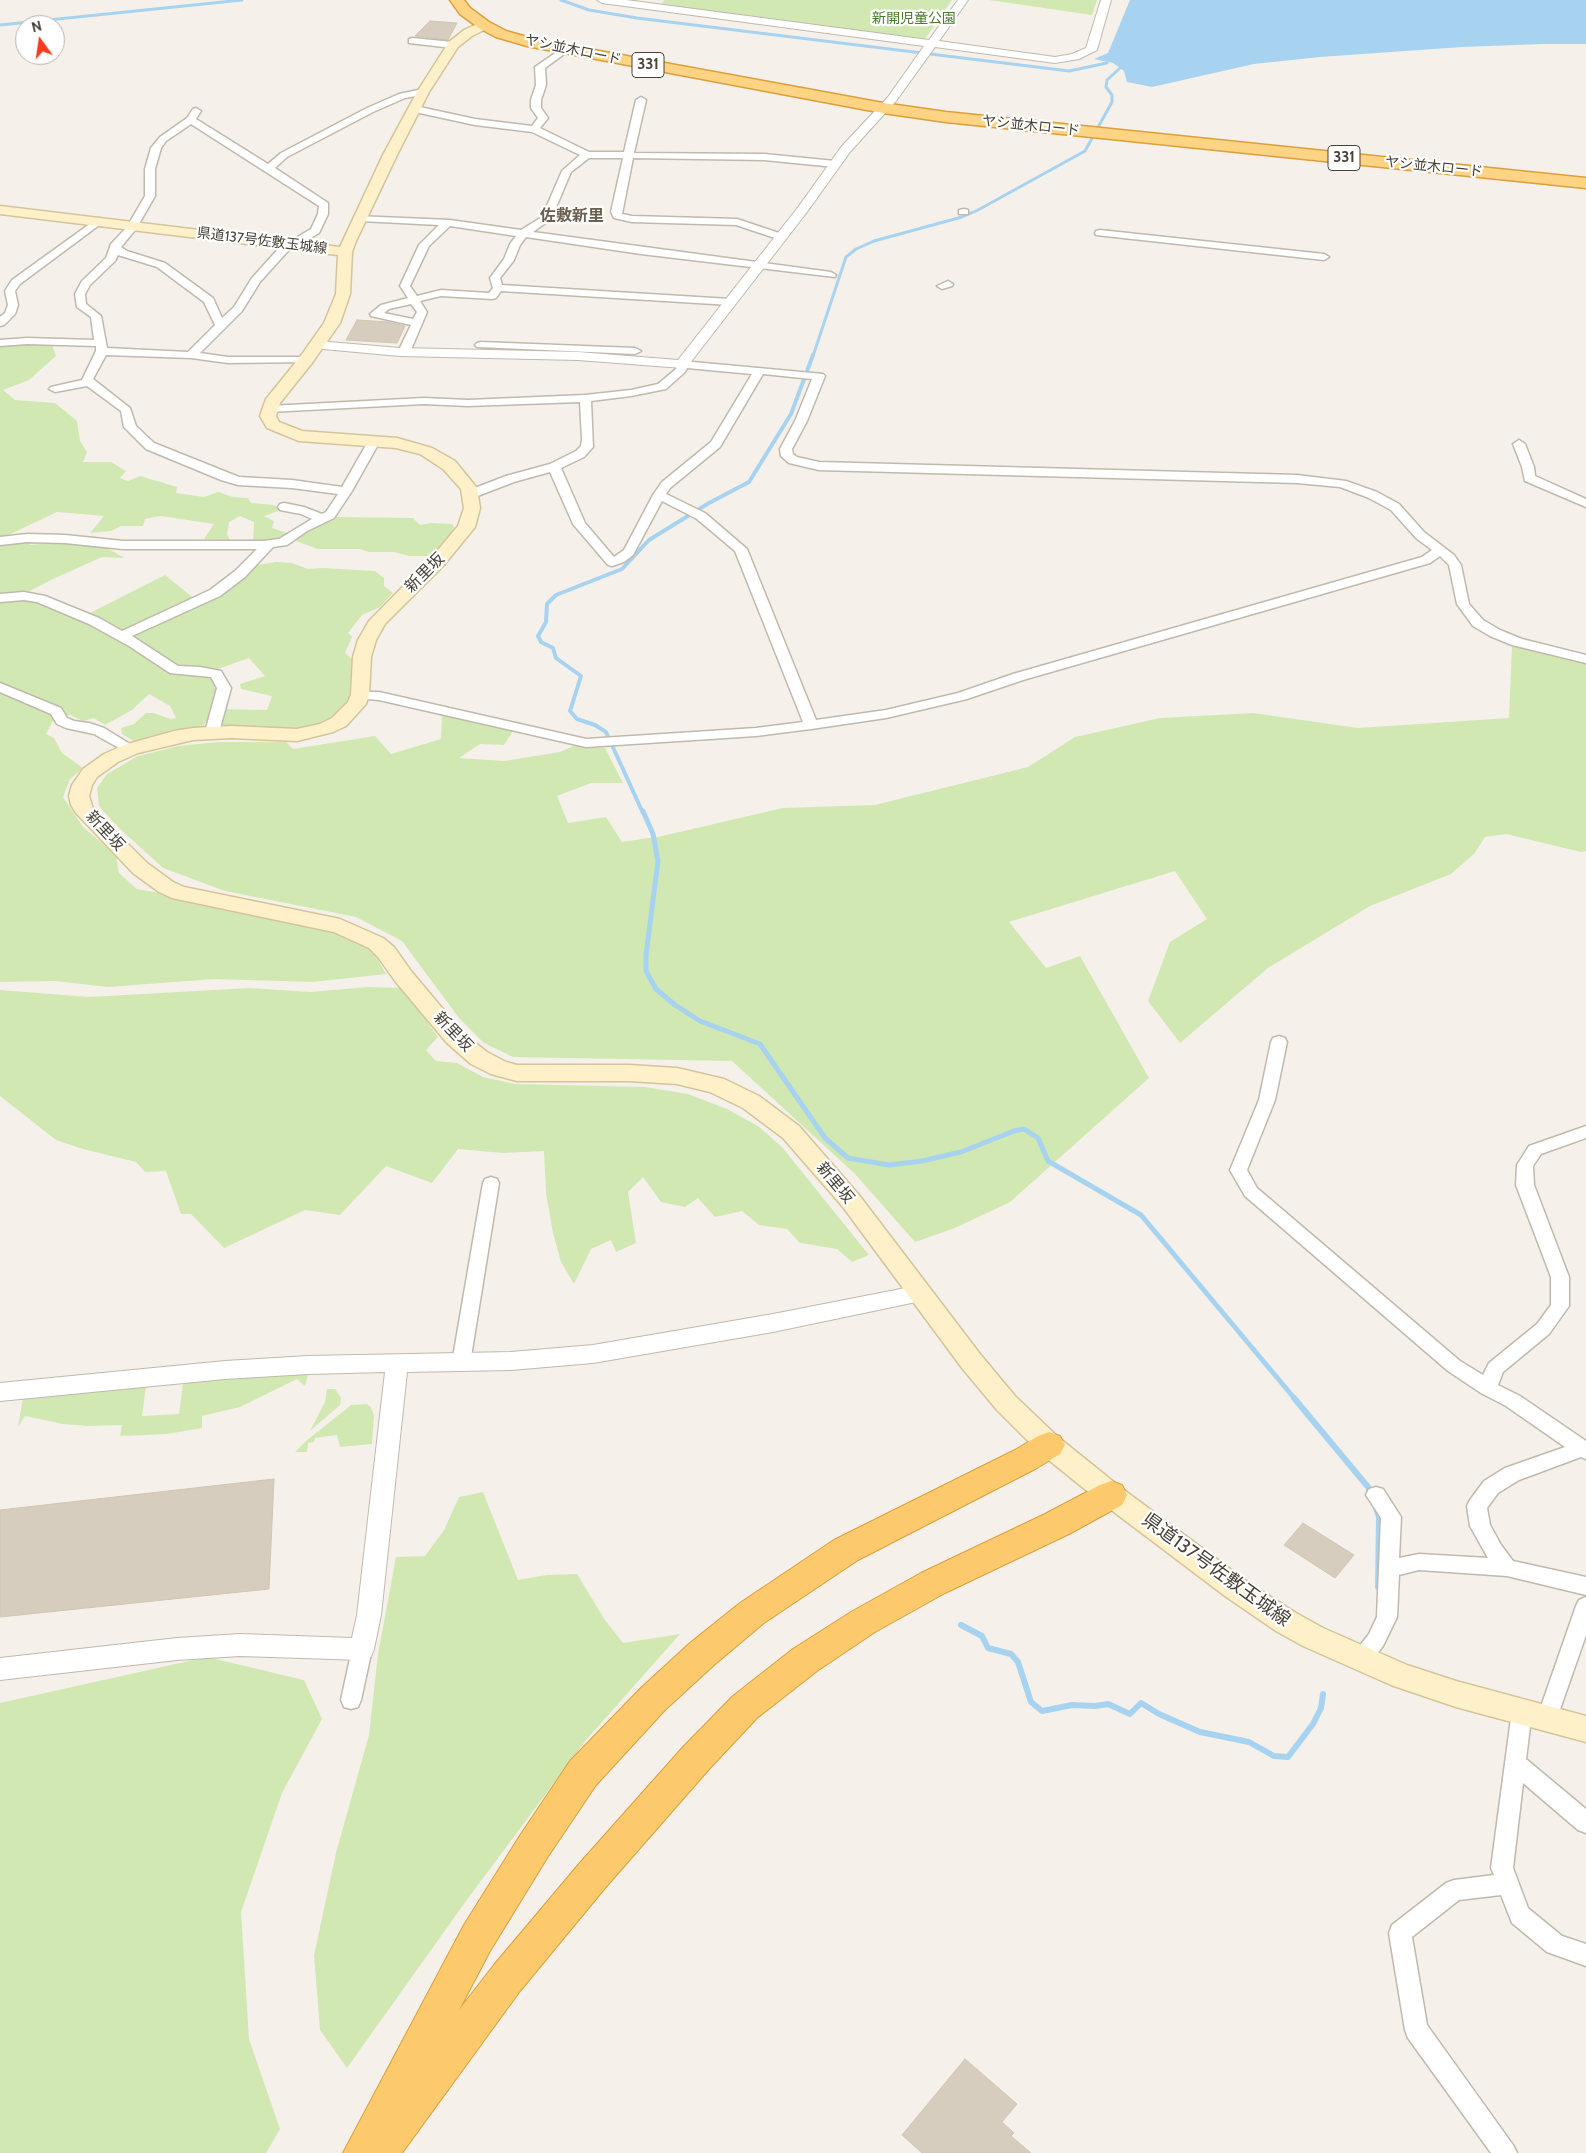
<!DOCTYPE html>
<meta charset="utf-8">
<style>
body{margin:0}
#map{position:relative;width:1586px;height:2153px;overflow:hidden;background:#f5f1ea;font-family:Cabin,sans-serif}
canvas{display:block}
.north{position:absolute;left:15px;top:15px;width:50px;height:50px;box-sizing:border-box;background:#fff;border:1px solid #b6b3af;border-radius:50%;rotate:346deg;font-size:14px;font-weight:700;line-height:20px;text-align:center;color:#484238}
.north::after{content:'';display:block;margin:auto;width:18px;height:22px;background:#f73c1e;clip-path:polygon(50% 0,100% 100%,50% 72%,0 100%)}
</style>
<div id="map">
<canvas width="1586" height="2153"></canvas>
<div class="north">N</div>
</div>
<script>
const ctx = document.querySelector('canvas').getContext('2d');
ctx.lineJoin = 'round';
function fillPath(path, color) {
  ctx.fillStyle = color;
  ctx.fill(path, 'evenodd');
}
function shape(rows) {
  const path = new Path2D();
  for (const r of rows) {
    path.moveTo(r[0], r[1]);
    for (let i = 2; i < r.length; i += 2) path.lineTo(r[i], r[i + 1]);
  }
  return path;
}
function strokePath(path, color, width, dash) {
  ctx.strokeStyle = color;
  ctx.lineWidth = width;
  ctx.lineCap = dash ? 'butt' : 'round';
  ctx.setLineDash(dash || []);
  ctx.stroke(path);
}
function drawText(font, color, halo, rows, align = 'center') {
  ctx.font = font + ' Cabin,"Noto Sans JP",sans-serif';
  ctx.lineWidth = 4.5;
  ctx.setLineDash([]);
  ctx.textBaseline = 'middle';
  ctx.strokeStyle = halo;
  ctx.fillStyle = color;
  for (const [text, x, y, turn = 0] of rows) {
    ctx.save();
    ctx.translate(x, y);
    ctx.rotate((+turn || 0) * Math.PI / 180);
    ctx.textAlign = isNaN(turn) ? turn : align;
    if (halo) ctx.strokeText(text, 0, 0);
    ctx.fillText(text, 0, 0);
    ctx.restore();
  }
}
fillPath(shape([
 [665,0,952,0,925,39,920,39,663,5,662,2],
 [989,0,1097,0,1092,15],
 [32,343,52,345,56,356,29,380,3,390,15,400,55,403,77,421,80,441,87,452,83,462,111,462,126,471,120,478,128,481,140,476,177,487,176,493,204,497,218,492,233,497,248,498,251,503,274,505,281,510,264,516,274,521,272,528,287,533,282,539,253,542,254,522,240,516,229,522,227,534,230,540,204,539,214,524,161,516,145,519,143,526,121,526,111,531,90,533,104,516,57,512,0,539,0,344],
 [337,517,413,518,420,525,430,523,452,524,454,527,449,537,432,556,409,556,394,552,369,552,359,549,318,549,296,541,302,533,312,527],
 [20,541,31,545,65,541,104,546,124,558,102,557,53,579,26,593,0,596,0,544],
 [276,562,292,563,308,569,324,568,375,571,384,578,384,586,393,593,380,607,362,615,348,633,352,637,345,653,354,661,350,698,343,710,329,721,314,727,299,729,218,726,221,709,267,710,272,696,241,689,240,684,265,676,249,658,215,670,180,667,129,635,241,578,257,565],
 [165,575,196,600,126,632,90,613],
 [20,599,37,602,88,622,128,644,156,665,172,673,197,674,213,677,218,689,209,717,202,728,172,730,134,741,122,734,121,728,134,724,146,713,153,713,171,719,176,718,170,706,149,694,132,710,105,725,94,718,83,721,70,715,53,721,46,734,54,738,62,753,83,768,70,779,63,797,83,827,116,855,119,873,137,889,165,894,244,914,327,926,358,940,376,956,386,974,313,982,214,979,108,987,55,981,0,982,0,601],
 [1512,646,1586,663,1586,851,1581,852,1506,834,1485,837,1474,854,1451,874,1370,906,1268,968,1180,1043,1148,1001,1170,942,1207,919,1175,871,1009,922,1046,968,1080,956,1149,1078,1010,1202,955,1228,915,1242,855,1174,732,1061,513,1057,484,1043,459,1018,402,941,356,917,225,891,163,868,119,828,99,806,97,788,107,774,138,756,179,746,218,742,286,742,293,749,375,736,391,754,441,739,442,715,513,731,504,745,480,744,459,758,504,761,560,752,574,746,605,748,623,783,591,783,557,796,568,823,606,817,622,842,662,836,783,808,875,805,1028,767,1075,737,1160,718,1253,713,1358,728,1509,718],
 [368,987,403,988,438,1037,426,1050,436,1061,457,1063,483,1077,515,1084,645,1087,688,1094,727,1109,758,1126,782,1147,869,1255,852,1262,837,1249,800,1243,787,1229,759,1225,742,1211,715,1217,698,1198,685,1207,661,1202,643,1177,628,1192,636,1243,616,1252,611,1240,591,1249,574,1284,561,1262,553,1233,546,1193,544,1151,503,1153,458,1149,432,1183,386,1166,340,1215,305,1210,224,1248,191,1214,181,1214,166,1171,145,1172,136,1162,83,1149,56,1140,0,1096,0,990,89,997,250,988,310,992],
 [309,1371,305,1386,297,1379,240,1407,202,1416,202,1428,167,1434,120,1436,122,1425,88,1426,63,1424,25,1416,18,1427,23,1398,44,1393],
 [183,1383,179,1414,142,1416,146,1386],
 [327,1389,335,1389,341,1398,340,1405,310,1431,325,1402],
 [367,1404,371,1407,374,1416,372,1444,340,1447,337,1435,315,1438,314,1442,308,1443,307,1452,295,1452,306,1441,351,1405],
 [483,1492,518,1580,547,1575,577,1574,605,1620,623,1643,680,1634,586,1740,466,1901,347,2068,320,2030,314,1955,336,1853,369,1735,378,1654,396,1557,425,1556,444,1530,459,1497],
 [207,1657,304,1680,322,1719,282,1793,241,1912,249,2039,280,2129,266,2153,0,2153,0,1703]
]), '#d1e8b3');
fillPath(shape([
 [1130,0,1586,0,1586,44,1542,44,1462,47,1320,57,1254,64,1152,87,1127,82,1124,71,1113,63,1094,59,1108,53]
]), '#a7d3f0');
strokePath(shape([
 [561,0,589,10,637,18,1069,71,1107,63],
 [0,25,242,0],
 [813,356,846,257,856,249,874,241,962,217,978,210,1085,151,1112,102,1112,95,1106,87,1107,80,1120,68]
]), '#a7d3f0', 3);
strokePath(shape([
 [643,813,606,732,595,725,577,719,570,711,581,676,556,658,553,648,541,642,538,636,546,622,547,604,556,595,622,569,649,540,709,503,749,482,791,414,813,355]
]), '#a7d3f0', 4);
strokePath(shape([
 [643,811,653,834,658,861,646,955,646,971,656,989,675,1005,700,1021,760,1044,825,1138,848,1158,889,1165,922,1161,961,1152,1014,1131,1024,1129,1038,1138,1048,1161,1141,1215,1295,1399]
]), '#a7d3f0', 5);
strokePath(shape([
 [1294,1398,1368,1487,1371,1496],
 [1376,1508,1379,1517,1378,1587],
 [961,1625,982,1636,988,1648,1011,1654,1018,1662,1031,1702,1042,1711,1072,1705,1095,1706,1108,1704,1130,1714,1141,1703,1159,1714,1200,1732,1249,1742,1274,1756,1288,1757,1313,1724,1321,1708,1323,1694]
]), '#a7d3f0', 6);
const building = shape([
 [430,21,457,23,448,40,415,36,430,21],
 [357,320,388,322,405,326,397,343,346,340,357,320],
 [274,1479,269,1589,0,1617,0,1510,274,1479],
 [1303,1523,1354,1555,1335,1578,1284,1545,1303,1523],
 [965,2059,1017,2104,1002,2122,1014,2133,1011,2136,1031,2153,922,2153,902,2135,965,2059]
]);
fillPath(building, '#d6cdbf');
strokePath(building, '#d1c5b2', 1);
const minor = shape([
 [412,38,453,42,458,45,453,48,409,43,409,39,412,38],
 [564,47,567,48,567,52,545,68,546,85,541,100,541,108,548,118,540,128,589,152,624,152,636,100,641,97,646,100,634,153,764,154,835,161,840,164,835,167,764,160,633,158,622,214,632,216,737,219,785,235,786,237,785,239,781,240,736,225,632,222,614,218,611,212,623,158,589,158,571,172,551,219,533,232,831,272,836,275,835,277,641,254,526,237,520,245,514,260,500,278,502,285,730,299,735,302,730,305,501,291,496,298,492,299,441,296,420,301,427,312,410,352,404,355,400,354,398,352,411,325,371,316,370,314,381,305,408,298,400,286,419,245,439,225,360,221,355,218,356,216,450,220,521,230,542,217,562,171,580,155,532,132,475,125,415,112,410,109,415,106,475,119,532,126,538,118,531,108,531,100,536,85,535,67,564,47],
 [450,226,516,236,510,244,504,259,490,278,493,288,489,293,441,290,417,296,410,286,429,246,450,226],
 [411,304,417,312,413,319,384,313,389,309,411,304],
 [423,89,426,90,426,94,405,98,373,112,287,157,275,168,328,203,328,214,319,233,287,252,260,282,242,311,200,353,228,357,306,357,310,358,312,360,310,362,228,363,191,358,106,355,93,379,130,408,136,426,154,443,239,477,292,480,342,487,370,438,378,438,380,441,352,491,334,518,307,531,287,545,273,547,245,577,220,596,132,636,178,666,200,667,221,671,231,688,219,732,212,736,207,735,205,732,217,688,211,677,170,673,129,646,89,624,37,602,24,600,0,602,0,594,24,592,45,596,99,618,122,631,210,590,235,571,257,549,123,549,65,543,27,542,0,545,0,537,27,534,65,535,123,541,264,541,279,539,312,519,301,514,280,510,278,507,280,504,284,503,304,507,322,514,326,512,338,494,292,488,238,485,221,480,146,449,124,427,121,411,87,386,55,392,49,389,51,387,82,380,96,351,96,346,27,344,0,346,0,340,27,338,94,340,91,317,77,307,75,294,82,281,106,258,111,244,127,227,145,196,145,169,151,148,160,137,187,118,193,109,196,108,201,111,196,119,268,164,281,153,367,108,399,94,423,89],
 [191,124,319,206,318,214,311,229,279,248,252,278,234,307,222,318,213,298,165,263,127,251,121,247,136,229,155,196,155,169,161,148,166,141,191,124],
 [118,255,157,267,204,302,215,325,188,352,107,348,101,316,86,304,85,294,90,285,115,261,118,255],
 [964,209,968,210,968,214,959,214,959,210,964,209],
 [98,218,102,219,102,223,20,284,15,291,18,305,15,314,4,325,0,326,0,317,5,313,8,305,5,291,12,280,98,218],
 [1100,230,1324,254,1329,257,1324,260,1096,235,1095,233,1096,231,1100,230],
 [948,281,953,284,952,286,942,289,937,286,948,281],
 [481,342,635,348,641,351,635,354,477,347,475,345,477,343,481,342],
 [682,361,823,374,825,376,807,421,792,449,793,454,797,457,819,462,1297,475,1346,481,1377,492,1399,504,1424,532,1454,555,1461,565,1469,604,1483,620,1500,630,1522,639,1586,655,1586,663,1512,645,1490,636,1473,626,1457,604,1449,565,1440,556,1430,563,1023,680,967,699,886,718,811,729,756,736,586,747,379,700,355,698,353,695,355,692,379,692,586,739,756,728,803,722,735,551,697,519,662,501,633,555,624,562,612,566,608,565,573,524,550,472,514,482,475,497,467,497,465,494,467,491,506,476,550,464,576,451,581,446,582,439,580,402,468,406,424,404,269,412,263,409,269,406,424,398,468,400,585,395,631,390,658,384,676,369,678,362,682,361],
 [687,368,752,374,711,442,662,482,653,495,624,550,614,557,585,523,561,468,584,457,593,447,591,401,631,396,666,389,685,372,687,368],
 [763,374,812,379,795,421,780,449,781,456,789,463,819,470,1297,483,1340,487,1369,498,1391,510,1416,538,1432,550,1422,557,1013,674,958,693,886,710,816,720,747,549,705,513,666,494,670,488,720,447,763,374],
 [1519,440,1525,444,1534,467,1535,476,1586,499,1586,507,1525,481,1522,467,1513,444,1519,440],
 [0,683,61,708,67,718,74,721,89,723,104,728,138,749,136,752,126,752,94,734,66,728,57,724,51,714,0,692,0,683],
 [1279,1036,1285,1038,1287,1042,1275,1100,1247,1170,1257,1188,1460,1361,1483,1375,1489,1363,1537,1324,1551,1305,1551,1277,1516,1185,1517,1165,1529,1146,1586,1126,1586,1138,1541,1154,1533,1166,1534,1185,1569,1277,1569,1306,1549,1334,1503,1372,1498,1385,1520,1396,1586,1441,1586,1459,1581,1457,1519,1480,1498,1493,1487,1508,1490,1525,1501,1545,1513,1561,1586,1577,1586,1595,1507,1576,1419,1570,1399,1575,1397,1617,1383,1646,1368,1665,1361,1668,1354,1665,1351,1659,1354,1653,1369,1634,1377,1617,1381,1518,1366,1495,1369,1489,1376,1487,1383,1489,1401,1517,1399,1558,1419,1554,1488,1558,1470,1526,1467,1506,1470,1500,1484,1481,1505,1468,1565,1447,1506,1406,1481,1393,1448,1371,1245,1196,1230,1170,1259,1100,1271,1042,1273,1038,1279,1036],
 [491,1177,497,1179,499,1183,470,1363,467,1368,461,1370,455,1368,452,1363,483,1183,485,1179,491,1177],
 [1586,1597,1586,1635,1557,1718,1554,1725,1547,1727,1540,1725,1537,1718,1576,1606,1579,1600,1586,1597],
 [362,1640,369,1643,372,1649,361,1700,358,1707,351,1709,344,1707,341,1700,352,1649,355,1643,362,1640],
 [1522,1702,1529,1704,1532,1711,1526,1759,1586,1809,1586,1833,1578,1830,1523,1783,1513,1868,1528,1908,1562,1936,1586,1944,1586,1966,1547,1952,1512,1923,1501,1895,1459,1900,1412,1937,1427,2025,1513,2145,1517,2153,1491,2153,1408,2038,1405,2030,1389,1933,1392,1925,1446,1883,1454,1880,1494,1875,1491,1868,1512,1711,1515,1704,1522,1702]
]);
const tertiary = shape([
 [597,0,626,0,929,40,958,0,968,0,939,41,1055,57,1072,54,1086,48,1101,0,1111,0,1097,50,1079,59,1055,63,935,47,896,101,850,152,807,212,687,367,682,368,578,360,400,356,312,348,310,345,317,341,400,348,578,352,678,360,799,206,842,146,888,97,924,46,602,3,597,0],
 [921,1285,929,1287,932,1293,929,1299,921,1301,773,1332,593,1363,511,1370,407,1372,381,1615,374,1649,371,1657,362,1660,240,1656,177,1660,0,1680,0,1658,177,1638,240,1634,352,1638,357,1615,385,1372,308,1374,225,1379,0,1401,0,1383,225,1361,308,1356,511,1352,593,1345,773,1314,921,1285]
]);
const secondary = shape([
 [484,21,490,25,488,28,472,36,458,47,429,92,397,155,356,241,352,252,350,294,340,323,312,363,280,403,276,416,279,422,302,431,397,438,432,448,455,461,477,488,480,508,475,527,444,565,385,624,376,640,371,657,369,695,366,704,346,726,333,732,297,741,231,738,193,740,138,753,118,762,97,777,92,785,89,796,93,809,147,863,173,882,184,887,340,919,383,938,394,947,411,971,463,1033,487,1052,506,1062,517,1065,629,1065,677,1068,724,1079,759,1096,799,1126,859,1195,980,1354,1015,1396,1058,1437,1120,1487,1245,1580,1296,1613,1323,1628,1407,1665,1456,1681,1586,1716,1586,1742,1456,1707,1391,1685,1303,1646,1276,1631,1225,1596,1102,1503,1040,1453,997,1410,962,1368,843,1207,783,1138,743,1108,710,1092,677,1084,629,1081,517,1081,491,1074,471,1064,447,1043,395,981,378,957,369,948,334,932,172,898,159,892,133,873,76,813,71,805,69,796,72,785,83,769,104,754,124,745,174,731,193,728,231,726,297,729,320,724,332,718,348,702,351,695,353,657,358,640,369,621,432,557,458,526,464,508,461,489,443,469,420,454,396,448,299,441,267,428,260,416,266,399,300,357,324,323,336,294,338,255,0,214,0,206,340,247,383,155,417,92,449,42,464,30,484,21]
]);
const trunk = shape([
 [450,0,464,0,470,8,489,22,506,31,534,39,883,103,946,112,1586,178,1586,188,946,122,883,113,527,46,496,37,479,28,460,14,450,0]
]);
const motorway = shape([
 [1049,1432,1060,1436,1065,1445,1060,1454,1037,1468,858,1560,764,1623,714,1665,665,1710,596,1785,547,1858,490,1951,459,2010,494,1965,579,1864,684,1746,733,1696,793,1649,851,1612,921,1573,1045,1514,1100,1485,1111,1481,1122,1485,1127,1495,1122,1505,1069,1534,945,1593,875,1632,817,1671,757,1718,710,1768,605,1888,520,1991,402,2153,343,2153,464,1925,521,1834,570,1761,641,1688,690,1643,740,1603,834,1540,1015,1450,1038,1436,1049,1432]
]);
strokePath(minor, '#c0b9ac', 3);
strokePath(tertiary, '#c0b9ac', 2);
strokePath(secondary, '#d4c49a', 3);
strokePath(trunk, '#dc9f3c', 3);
strokePath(motorway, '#dc9f3c', 2);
fillPath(minor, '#fff');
fillPath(tertiary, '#fff');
fillPath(secondary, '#fef1ca');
fillPath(trunk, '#fcd484');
fillPath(motorway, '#fcca6d');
drawText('14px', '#4a7a2b', '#fff', [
 ["新開児童公園",914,19]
]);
drawText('14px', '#484238', '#fff', [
 ["ヤシ並木ロード",573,50,12],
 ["ヤシ並木ロード",1031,126,6],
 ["ヤシ並木ロード",1434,167,6],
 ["県道137号佐敷玉城線",262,241,7]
]);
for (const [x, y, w] of [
 [648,65,32],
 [1344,158,32]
]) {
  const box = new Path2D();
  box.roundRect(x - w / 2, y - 12.5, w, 25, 4);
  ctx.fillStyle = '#fff';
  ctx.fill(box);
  strokePath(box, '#484238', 1);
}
drawText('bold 15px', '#484238', null, [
 ["331",648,65],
 ["331",1344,158]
]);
drawText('bold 16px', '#6b5f4f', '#fff', [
 ["佐敷新里",572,216]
]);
drawText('16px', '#484238', '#fff', [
 ["新里坂",425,573,-45],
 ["新里坂",105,831,47],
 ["新里坂",453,1032,46],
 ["新里坂",835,1183,50]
]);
drawText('19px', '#484238', '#fff', [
 ["県道137号佐敷玉城線",1216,1570,36]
]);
</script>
